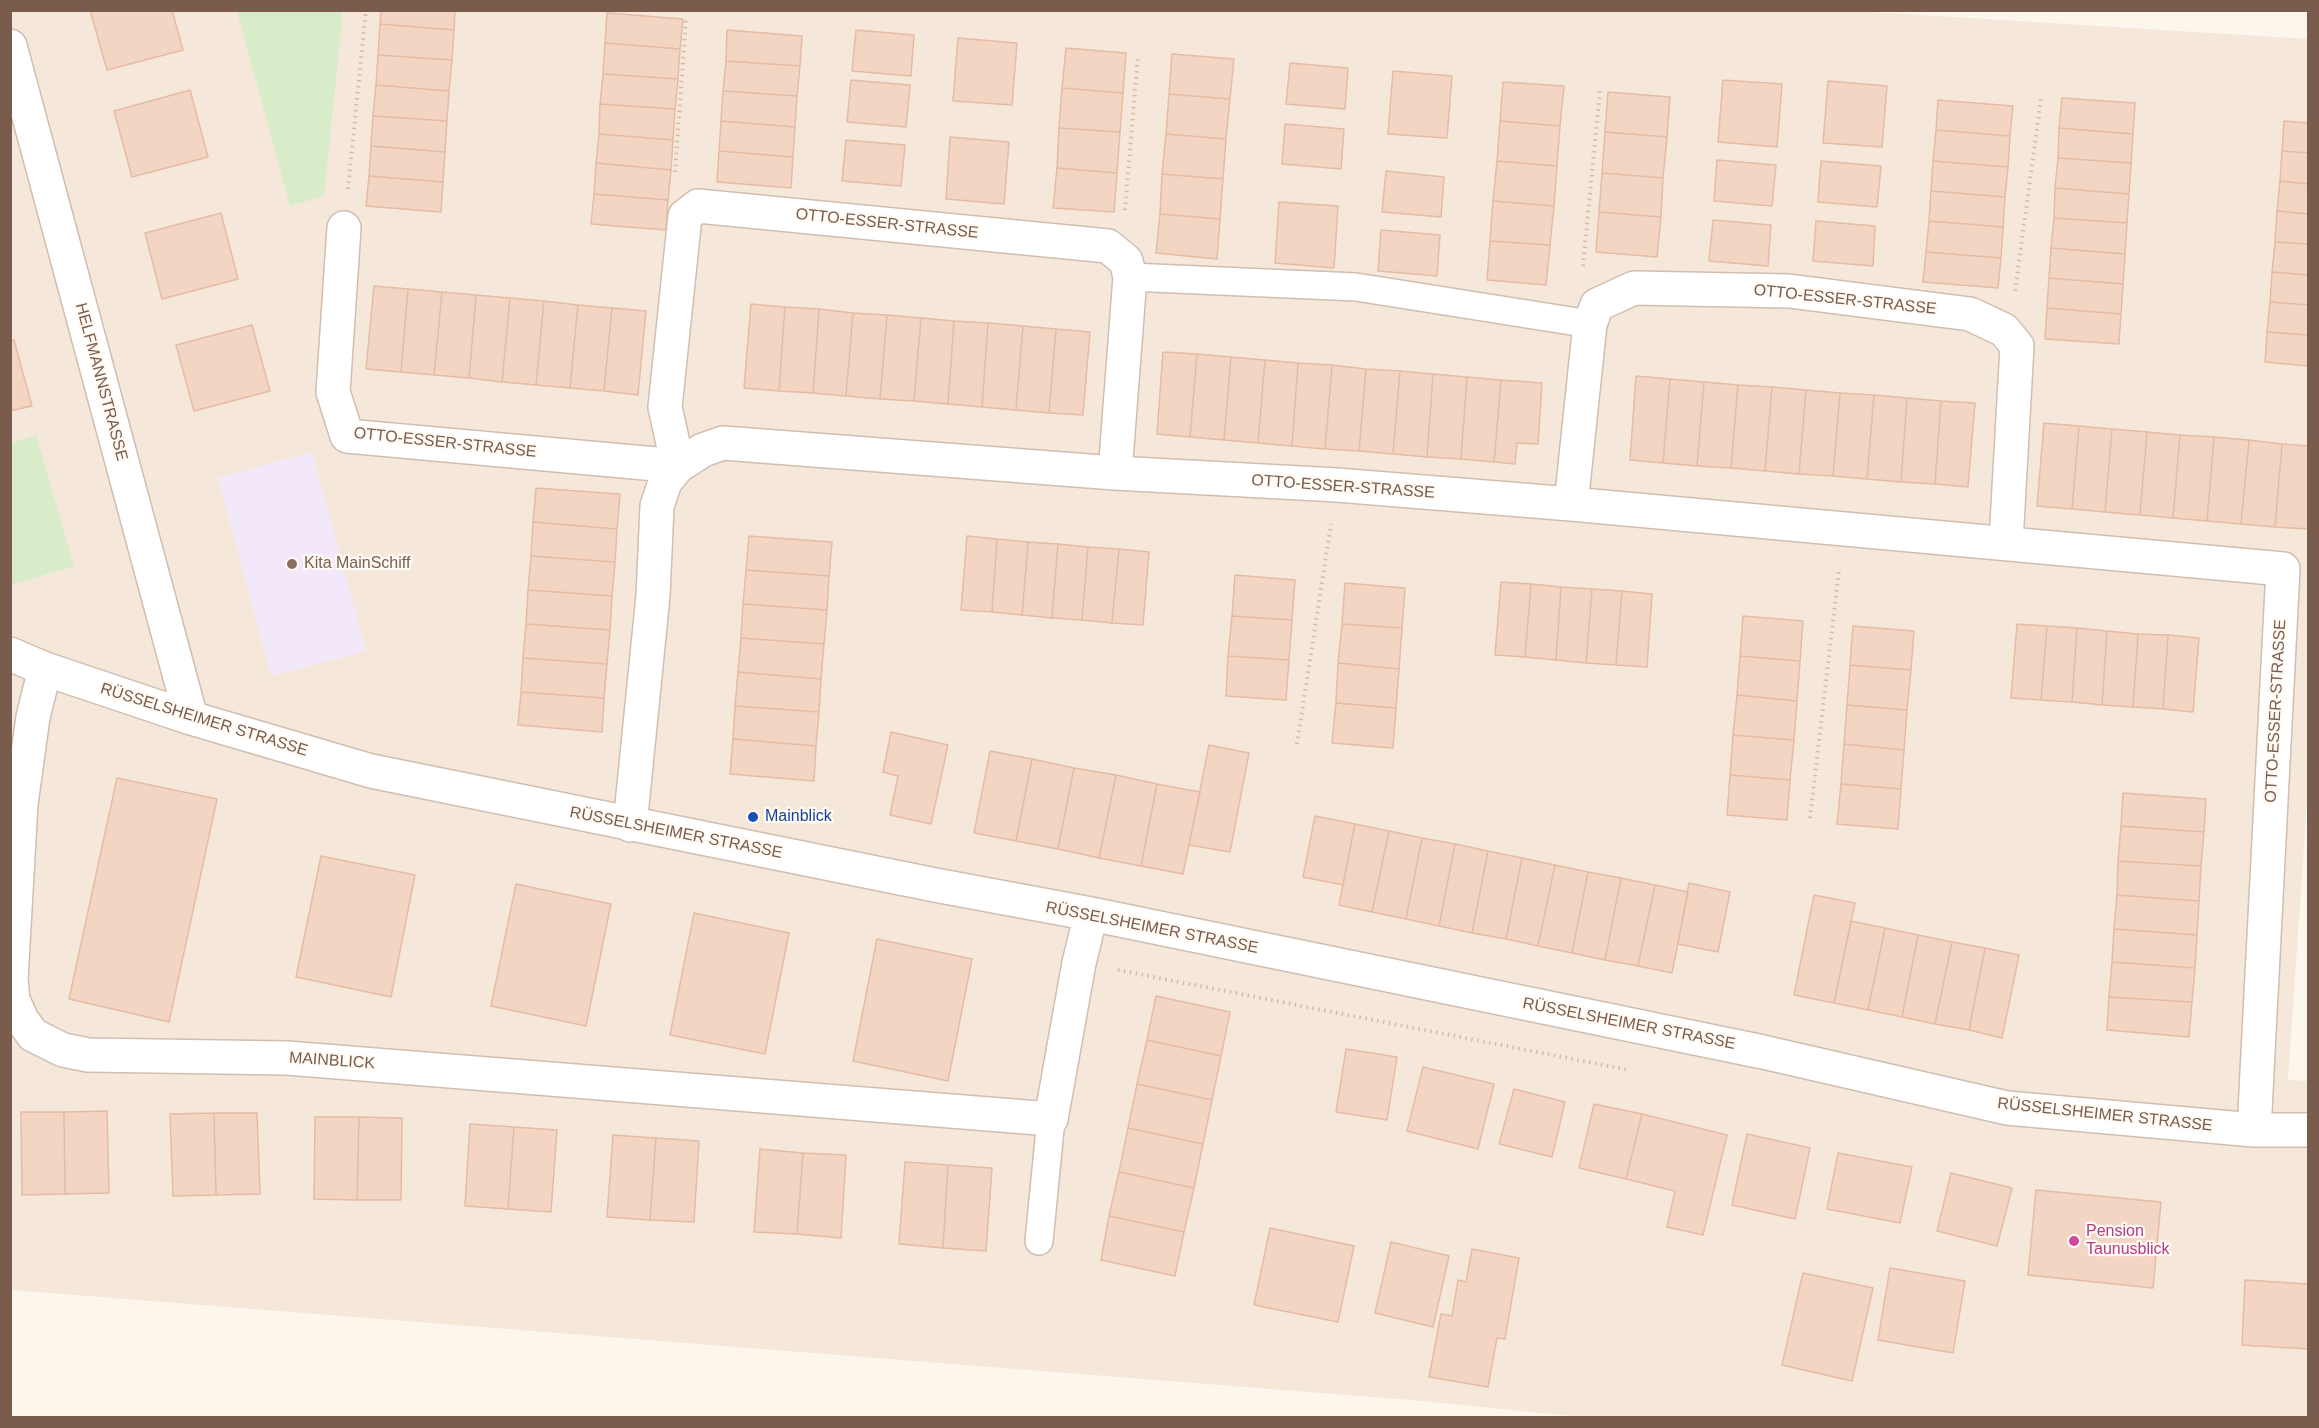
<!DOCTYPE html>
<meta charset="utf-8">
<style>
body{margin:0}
#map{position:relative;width:2319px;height:1428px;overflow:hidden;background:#fdf6ec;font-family:Arial,sans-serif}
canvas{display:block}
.frame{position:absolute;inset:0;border:12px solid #7a5c4d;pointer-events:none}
</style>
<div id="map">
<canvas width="2319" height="1428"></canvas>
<div class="frame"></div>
</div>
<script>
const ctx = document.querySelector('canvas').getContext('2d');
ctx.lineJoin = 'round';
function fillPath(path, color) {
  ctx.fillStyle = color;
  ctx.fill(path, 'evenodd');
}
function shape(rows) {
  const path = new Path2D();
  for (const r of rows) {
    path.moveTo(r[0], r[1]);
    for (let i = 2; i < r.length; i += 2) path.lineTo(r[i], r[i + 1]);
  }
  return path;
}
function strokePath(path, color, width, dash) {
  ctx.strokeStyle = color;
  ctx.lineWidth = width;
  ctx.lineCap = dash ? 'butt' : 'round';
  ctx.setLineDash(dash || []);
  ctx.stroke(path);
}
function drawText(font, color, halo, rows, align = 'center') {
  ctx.font = font + ' Arial,sans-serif';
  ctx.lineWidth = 4.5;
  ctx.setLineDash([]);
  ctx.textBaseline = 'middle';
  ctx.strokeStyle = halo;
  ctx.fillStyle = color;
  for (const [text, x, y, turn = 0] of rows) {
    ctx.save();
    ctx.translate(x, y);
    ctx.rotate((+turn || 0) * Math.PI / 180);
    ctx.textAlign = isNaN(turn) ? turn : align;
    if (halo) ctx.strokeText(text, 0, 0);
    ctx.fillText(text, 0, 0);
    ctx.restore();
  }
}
fillPath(shape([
 [1840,10,2308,39,2308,788,2288,1080,2308,1081,2308,1417,1580,1417,1423,1401,11,1290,10,11]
]), '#f5e8da');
fillPath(shape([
 [312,452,366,651,271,676,218,478]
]), '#f3e8fa');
fillPath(shape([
 [237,11,343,11,324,196,290,206],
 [36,435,74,566,11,585,11,443]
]), '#d8ecc9');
const building = shape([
 [90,10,172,10,183,50,107,70,90,10],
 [381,10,455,10,454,30,380,24,381,10],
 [607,13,683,19,680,49,605,43,607,13],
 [380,24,454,30,452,60,378,55,380,24],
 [727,30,802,36,800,66,726,61,727,30],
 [856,30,914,35,911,76,852,71,856,30],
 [958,38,1017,43,1012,105,953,101,958,38],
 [605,43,680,49,678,79,603,74,605,43],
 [1066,48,1126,53,1123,93,1062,88,1066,48],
 [1172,54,1234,59,1230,99,1169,94,1172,54],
 [378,55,452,60,449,91,376,85,378,55],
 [726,61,800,66,797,96,723,91,726,61],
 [1290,63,1348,68,1345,109,1286,104,1290,63],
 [1393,71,1452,76,1447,138,1388,134,1393,71],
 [603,74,678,79,675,109,600,104,603,74],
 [851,80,910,85,906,127,847,122,851,80],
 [1723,80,1782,84,1777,147,1718,142,1723,80],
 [1828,81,1887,86,1882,147,1823,143,1828,81],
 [1503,82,1564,86,1560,126,1500,121,1503,82],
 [376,85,449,91,447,121,373,116,376,85],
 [1062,88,1123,93,1120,132,1059,128,1062,88],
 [190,90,208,157,132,177,114,111,190,90],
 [723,91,797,96,795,127,721,121,723,91],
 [1608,92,1670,97,1667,137,1605,132,1608,92],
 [1169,94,1230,99,1226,139,1166,134,1169,94],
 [2062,98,2135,103,2133,134,2059,128,2062,98],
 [1938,100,2013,106,2010,136,1936,130,1938,100],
 [600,104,675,109,673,140,599,134,600,104],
 [373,116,447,121,445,152,371,146,373,116],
 [721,121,795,127,793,157,719,151,721,121],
 [1500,121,1560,126,1557,166,1497,161,1500,121],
 [2284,121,2308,123,2308,153,2282,151,2284,121],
 [1285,124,1344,129,1341,169,1282,164,1285,124],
 [1059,128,1120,132,1117,173,1057,168,1059,128],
 [2059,128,2133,134,2131,163,2058,158,2059,128],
 [1936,130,2010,136,2008,167,1933,161,1936,130],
 [1605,132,1667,137,1663,178,1602,173,1605,132],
 [599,134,673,140,671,170,596,163,599,134],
 [1166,134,1226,139,1223,179,1162,174,1166,134],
 [950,137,1009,142,1004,204,946,199,950,137],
 [846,140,905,145,901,186,842,181,846,140],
 [371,146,445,152,443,182,369,176,371,146],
 [719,151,793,157,791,188,717,182,719,151],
 [2282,151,2308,153,2308,184,2280,181,2282,151],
 [2058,158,2131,163,2129,194,2055,188,2058,158],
 [1717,160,1776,165,1772,206,1714,201,1717,160],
 [1497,161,1557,166,1554,206,1493,201,1497,161],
 [1821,161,1881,166,1877,207,1818,202,1821,161],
 [1933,161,2008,167,2005,197,1931,191,1933,161],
 [596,163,671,170,668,200,594,194,596,163],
 [1057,168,1117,173,1114,212,1053,208,1057,168],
 [1386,171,1444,177,1441,217,1382,212,1386,171],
 [1602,173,1663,178,1661,217,1599,212,1602,173],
 [1162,174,1223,179,1220,219,1160,214,1162,174],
 [369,176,443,182,441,212,366,206,369,176],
 [2280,181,2308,184,2308,214,2277,211,2280,181],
 [2055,188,2129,194,2127,223,2054,218,2055,188],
 [1931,191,2005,197,2003,227,1929,221,1931,191],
 [594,194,668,200,666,230,591,224,594,194],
 [1493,201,1554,206,1550,245,1490,241,1493,201],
 [1279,202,1338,206,1334,268,1275,263,1279,202],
 [2277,211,2308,214,2308,244,2275,242,2277,211],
 [1599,212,1661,217,1657,257,1596,252,1599,212],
 [221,213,238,279,162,299,145,233,221,213],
 [1160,214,1220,219,1217,259,1156,253,1160,214],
 [2054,218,2127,223,2125,254,2051,248,2054,218],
 [1713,220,1771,225,1768,266,1709,261,1713,220],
 [1816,221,1875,226,1873,266,1813,261,1816,221],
 [1929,221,2003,227,2001,258,1926,252,1929,221],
 [1381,230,1440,235,1437,276,1378,271,1381,230],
 [1490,241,1550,245,1546,285,1487,280,1490,241],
 [2275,242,2308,244,2308,275,2272,272,2275,242],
 [2051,248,2125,254,2123,284,2049,278,2051,248],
 [1926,252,2001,258,1998,288,1923,282,1926,252],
 [2272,272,2308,275,2308,305,2270,302,2272,272],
 [2049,278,2123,284,2121,314,2047,308,2049,278],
 [374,286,408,289,401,372,366,369,374,286],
 [408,289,442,292,434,375,401,372,408,289],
 [442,292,476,295,469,378,434,375,442,292],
 [476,295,510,298,502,382,469,378,476,295],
 [510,298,544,301,536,385,502,382,510,298],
 [544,301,578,305,570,388,536,385,544,301],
 [2270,302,2308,305,2308,335,2267,332,2270,302],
 [751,304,785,307,779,391,744,388,751,304],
 [578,305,612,308,604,391,570,388,578,305],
 [785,307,819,309,813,393,779,391,785,307],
 [612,308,646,311,638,395,604,391,612,308],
 [2047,308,2121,314,2119,344,2045,339,2047,308],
 [819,309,853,313,846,396,813,393,819,309],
 [853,313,887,315,880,399,846,396,853,313],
 [887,315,921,318,914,401,880,399,887,315],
 [921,318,954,321,948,404,914,401,921,318],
 [954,321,988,323,982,407,948,404,954,321],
 [988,323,1023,326,1016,410,982,407,988,323],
 [252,325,270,391,194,411,176,345,252,325],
 [1023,326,1056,329,1049,413,1016,410,1023,326],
 [1056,329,1090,332,1083,415,1049,413,1056,329],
 [2267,332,2308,335,2308,366,2265,362,2267,332],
 [14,340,32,406,10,411,10,341,14,340],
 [1163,352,1197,354,1190,437,1157,434,1163,352],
 [1197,354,1231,357,1224,440,1190,437,1197,354],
 [1231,357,1265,360,1258,443,1224,440,1231,357],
 [1265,360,1298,363,1292,446,1258,443,1265,360],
 [1298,363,1332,365,1325,449,1292,446,1298,363],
 [1332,365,1366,369,1359,451,1325,449,1332,365],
 [1366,369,1400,371,1393,454,1359,451,1366,369],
 [1400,371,1433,374,1427,457,1393,454,1400,371],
 [1433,374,1467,377,1461,459,1427,457,1433,374],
 [1636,376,1670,379,1663,463,1630,460,1636,376],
 [1467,377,1501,380,1494,462,1461,459,1467,377],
 [1670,379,1704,382,1697,466,1663,463,1670,379],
 [1501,380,1542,383,1538,444,1517,443,1515,464,1494,462,1501,380],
 [1704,382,1738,385,1731,468,1697,466,1704,382],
 [1738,385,1772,387,1765,471,1731,468,1738,385],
 [1772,387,1806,390,1799,474,1765,471,1772,387],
 [1806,390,1840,393,1833,476,1799,474,1806,390],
 [1840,393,1874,395,1867,479,1833,476,1840,393],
 [1874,395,1907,398,1901,482,1867,479,1874,395],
 [1907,398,1941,401,1935,484,1901,482,1907,398],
 [1941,401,1975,403,1968,487,1935,484,1941,401],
 [2044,423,2079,426,2072,509,2037,506,2044,423],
 [2079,426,2112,429,2105,512,2072,509,2079,426],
 [2112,429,2147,432,2140,515,2105,512,2112,429],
 [2147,432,2180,435,2173,518,2140,515,2147,432],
 [2180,435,2214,437,2207,521,2173,518,2180,435],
 [2214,437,2249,440,2241,524,2207,521,2214,437],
 [2249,440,2282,444,2275,527,2241,524,2249,440],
 [2282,444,2308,446,2308,529,2275,527,2282,444],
 [536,488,620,494,617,529,533,522,536,488],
 [533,522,617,529,615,562,531,556,533,522],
 [749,536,832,542,829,576,746,570,749,536],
 [967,536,997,539,992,612,961,610,967,536],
 [997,539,1028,542,1022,615,992,612,997,539],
 [1028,542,1058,544,1052,618,1022,615,1028,542],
 [1058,544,1088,547,1082,620,1052,618,1058,544],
 [1088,547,1119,549,1112,623,1082,620,1088,547],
 [1119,549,1149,552,1143,625,1112,623,1119,549],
 [531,556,615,562,612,596,528,590,531,556],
 [746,570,829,576,827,610,743,604,746,570],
 [1235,575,1295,580,1292,620,1232,616,1235,575],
 [1501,582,1531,584,1525,657,1495,655,1501,582],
 [1345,583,1405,588,1402,628,1342,624,1345,583],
 [1531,584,1561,587,1556,660,1525,657,1531,584],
 [1561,587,1592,589,1586,663,1556,660,1561,587],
 [1592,589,1622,591,1616,665,1586,663,1592,589],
 [528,590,612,596,610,630,526,624,528,590],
 [1622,591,1652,594,1647,667,1616,665,1622,591],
 [743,604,827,610,824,644,741,638,743,604],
 [1232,616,1292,620,1289,660,1228,656,1232,616],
 [1743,616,1803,621,1800,661,1740,656,1743,616],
 [526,624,610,630,607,664,523,658,526,624],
 [1342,624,1402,628,1399,669,1338,663,1342,624],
 [2017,624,2047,626,2041,700,2011,698,2017,624],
 [1853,626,1914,631,1911,670,1850,665,1853,626],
 [2047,626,2077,628,2072,702,2041,700,2047,626],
 [2077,628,2107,631,2102,705,2072,702,2077,628],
 [2107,631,2138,634,2133,707,2102,705,2107,631],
 [2138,634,2168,635,2163,709,2133,707,2138,634],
 [2168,635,2199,638,2193,712,2163,709,2168,635],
 [741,638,824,644,821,679,738,672,741,638],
 [1228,656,1289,660,1286,700,1226,696,1228,656],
 [1740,656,1800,661,1797,701,1737,695,1740,656],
 [523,658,607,664,604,698,521,692,523,658],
 [1338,663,1399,669,1396,708,1336,703,1338,663],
 [1850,665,1911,670,1907,710,1847,705,1850,665],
 [738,672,821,679,819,712,735,706,738,672],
 [521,692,604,698,602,732,518,725,521,692],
 [1737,695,1797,701,1794,740,1733,735,1737,695],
 [1336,703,1396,708,1393,748,1332,743,1336,703],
 [1847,705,1907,710,1904,750,1844,744,1847,705],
 [735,706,819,712,816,746,733,739,735,706],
 [891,732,948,745,931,824,890,815,898,776,883,772,891,732],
 [1733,735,1794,740,1790,780,1730,775,1733,735],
 [733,739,816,746,814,781,730,774,733,739],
 [1844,744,1904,750,1901,789,1841,784,1844,744],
 [1209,745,1249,753,1230,852,1189,845,1209,745],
 [990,751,1032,759,1016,841,974,833,990,751],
 [1032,759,1074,768,1058,849,1016,841,1032,759],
 [1074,768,1116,775,1099,858,1058,849,1074,768],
 [1116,775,1157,784,1141,866,1099,858,1116,775],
 [1730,775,1790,780,1787,820,1727,815,1730,775],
 [117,778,217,799,169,1022,69,999,117,778],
 [1157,784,1200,792,1183,874,1141,866,1157,784],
 [1841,784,1901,789,1898,829,1837,824,1841,784],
 [2123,793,2206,799,2204,832,2121,826,2123,793],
 [1315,816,1355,824,1343,885,1303,877,1315,816],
 [1355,824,1389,831,1372,912,1339,905,1355,824],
 [2121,826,2204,832,2201,866,2118,861,2121,826],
 [1389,831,1422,838,1406,919,1372,912,1389,831],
 [1422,838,1455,844,1439,926,1406,919,1422,838],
 [1455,844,1488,851,1472,933,1439,926,1455,844],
 [1488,851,1522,858,1506,939,1472,933,1488,851],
 [321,856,415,875,391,997,296,977,321,856],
 [1522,858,1555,865,1538,946,1506,939,1522,858],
 [2118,861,2201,866,2199,901,2117,895,2118,861],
 [1555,865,1588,872,1572,953,1538,946,1555,865],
 [1588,872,1621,878,1605,960,1572,953,1588,872],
 [1621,878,1655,885,1638,966,1605,960,1621,878],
 [1689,883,1730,892,1718,952,1678,944,1689,883],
 [516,884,611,904,586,1026,491,1006,516,884],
 [1655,885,1688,892,1672,973,1638,966,1655,885],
 [1814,895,1855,903,1834,1003,1794,995,1814,895],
 [2117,895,2199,901,2197,935,2114,929,2117,895],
 [694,913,789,933,765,1054,670,1035,694,913],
 [1851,921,1885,928,1868,1010,1834,1003,1851,921],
 [1885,928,1918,935,1902,1017,1868,1010,1885,928],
 [2114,929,2197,935,2195,968,2112,962,2114,929],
 [1918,935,1952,942,1935,1024,1902,1017,1918,935],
 [877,939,972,959,948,1081,853,1061,877,939],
 [1952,942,1985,948,1969,1030,1935,1024,1952,942],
 [1985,948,2019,955,2002,1038,1969,1030,1985,948],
 [2112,962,2195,968,2192,1002,2109,997,2112,962],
 [1156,996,1230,1012,1221,1056,1147,1040,1156,996],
 [2109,997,2192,1002,2189,1037,2107,1030,2109,997],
 [1147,1040,1221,1056,1212,1100,1137,1084,1147,1040],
 [1346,1049,1397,1057,1387,1120,1336,1112,1346,1049],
 [1423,1067,1494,1084,1478,1149,1407,1131,1423,1067],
 [1137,1084,1212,1100,1203,1144,1128,1128,1137,1084],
 [1514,1089,1565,1102,1552,1157,1499,1144,1514,1089],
 [1594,1104,1642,1114,1626,1179,1579,1168,1594,1104],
 [107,1111,109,1193,65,1194,64,1112,107,1111],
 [21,1112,64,1112,65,1194,22,1195,21,1112],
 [214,1113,216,1195,173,1196,170,1114,214,1113],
 [214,1113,257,1113,260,1194,216,1195,214,1113],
 [1642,1114,1727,1135,1703,1235,1667,1227,1675,1191,1626,1179,1642,1114],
 [315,1117,359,1117,357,1200,314,1199,315,1117],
 [359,1117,402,1118,401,1200,357,1200,359,1117],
 [470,1124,514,1127,508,1209,465,1206,470,1124],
 [514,1127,557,1130,551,1212,508,1209,514,1127],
 [1128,1128,1203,1144,1194,1188,1119,1172,1128,1128],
 [1747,1134,1810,1148,1795,1219,1732,1205,1747,1134],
 [613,1135,656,1138,650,1220,607,1217,613,1135],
 [656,1138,699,1141,694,1222,650,1220,656,1138],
 [760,1149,803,1153,797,1234,754,1232,760,1149],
 [803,1153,846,1155,841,1238,797,1234,803,1153],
 [1838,1153,1912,1167,1900,1223,1827,1209,1838,1153],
 [905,1162,948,1165,943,1248,899,1244,905,1162],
 [948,1165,992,1168,986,1251,943,1248,948,1165],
 [1119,1172,1194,1188,1184,1232,1109,1216,1119,1172],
 [1951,1173,2012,1188,1997,1246,1937,1231,1951,1173],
 [2036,1190,2161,1202,2153,1288,2028,1275,2036,1190],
 [1109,1216,1184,1232,1175,1276,1101,1260,1109,1216],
 [1270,1228,1354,1246,1338,1322,1254,1305,1270,1228],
 [1391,1242,1449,1256,1433,1327,1375,1313,1391,1242],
 [1472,1249,1519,1258,1505,1339,1497,1338,1488,1387,1429,1377,1441,1314,1452,1316,1458,1280,1466,1282,1472,1249],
 [1890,1268,1965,1281,1953,1353,1878,1340,1890,1268],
 [1803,1273,1873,1288,1852,1381,1782,1365,1803,1273],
 [2245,1280,2308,1284,2308,1349,2242,1345,2245,1280]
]);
fillPath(building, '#f3d5c3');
strokePath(building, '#e6bba3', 1.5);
const service = shape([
 [1130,277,1356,287,1590,324],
 [1039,1241,1051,1119]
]);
const minor = shape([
 [10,46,191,718],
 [344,228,333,392,347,436,678,466,665,407,685,216,698,206,1108,246,1126,261,1130,277,1115,473],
 [1571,504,1590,324,1597,305,1634,288,1789,291,1970,314,2004,330,2017,346,2006,542],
 [10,654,45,669,191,718,371,771,935,885,1091,914,1763,1052,2007,1108,2254,1130,2308,1130],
 [45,669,33,717,21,804,11,979,13,1000,22,1020,33,1035,63,1050,88,1055,287,1058,1051,1119,1079,963,1091,914],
 [630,825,653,596,657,506,665,482,678,466,703,450,723,443,1115,473,1337,485,1571,504,2283,569,2254,1130]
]);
strokePath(service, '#d1beb0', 30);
strokePath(minor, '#d1beb0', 36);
strokePath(shape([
 [675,172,686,20],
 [348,189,366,10],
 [1125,210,1138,55],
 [1583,266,1600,90],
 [2015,291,2041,99],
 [1297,744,1331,524],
 [1810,818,1839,570],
 [1118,970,1629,1070],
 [10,1417,12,1418]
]), '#d9b8a5', 4, [1.5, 4.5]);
strokePath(service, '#fff', 27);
strokePath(minor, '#fff', 33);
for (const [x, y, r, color] of [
 [292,564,6,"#8d6e63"],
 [753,817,6,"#1a4fb4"],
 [2074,1241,6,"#d1479c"]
]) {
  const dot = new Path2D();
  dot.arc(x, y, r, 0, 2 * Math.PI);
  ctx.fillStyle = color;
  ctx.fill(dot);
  strokePath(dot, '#fffaf3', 2);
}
drawText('16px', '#7a5c4d', '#fffaf3', [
 ["OTTO-ESSER-STRASSE",887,224,6],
 ["OTTO-ESSER-STRASSE",1845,300,6],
 ["HELFMANNSTRASSE",101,382,75],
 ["OTTO-ESSER-STRASSE",445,443,6],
 ["OTTO-ESSER-STRASSE",1343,487,4],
 ["OTTO-ESSER-STRASSE",2276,711,-87],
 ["RÜSSELSHEIMER STRASSE",204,720,17],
 ["RÜSSELSHEIMER STRASSE",676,833,11],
 ["RÜSSELSHEIMER STRASSE",1152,928,11],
 ["RÜSSELSHEIMER STRASSE",1629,1024,11],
 ["MAINBLICK",332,1061,4],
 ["RÜSSELSHEIMER STRASSE",2105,1115,6]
]);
drawText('16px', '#785e54', '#fffaf3', [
 ["Kita MainSchiff",304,564]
], 'left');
drawText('16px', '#164399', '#fffaf3', [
 ["Mainblick",765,817]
], 'left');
drawText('16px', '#b23c85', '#fffaf3', [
 ["Pension",2086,1232],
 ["Taunusblick",2086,1250]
], 'left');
</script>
